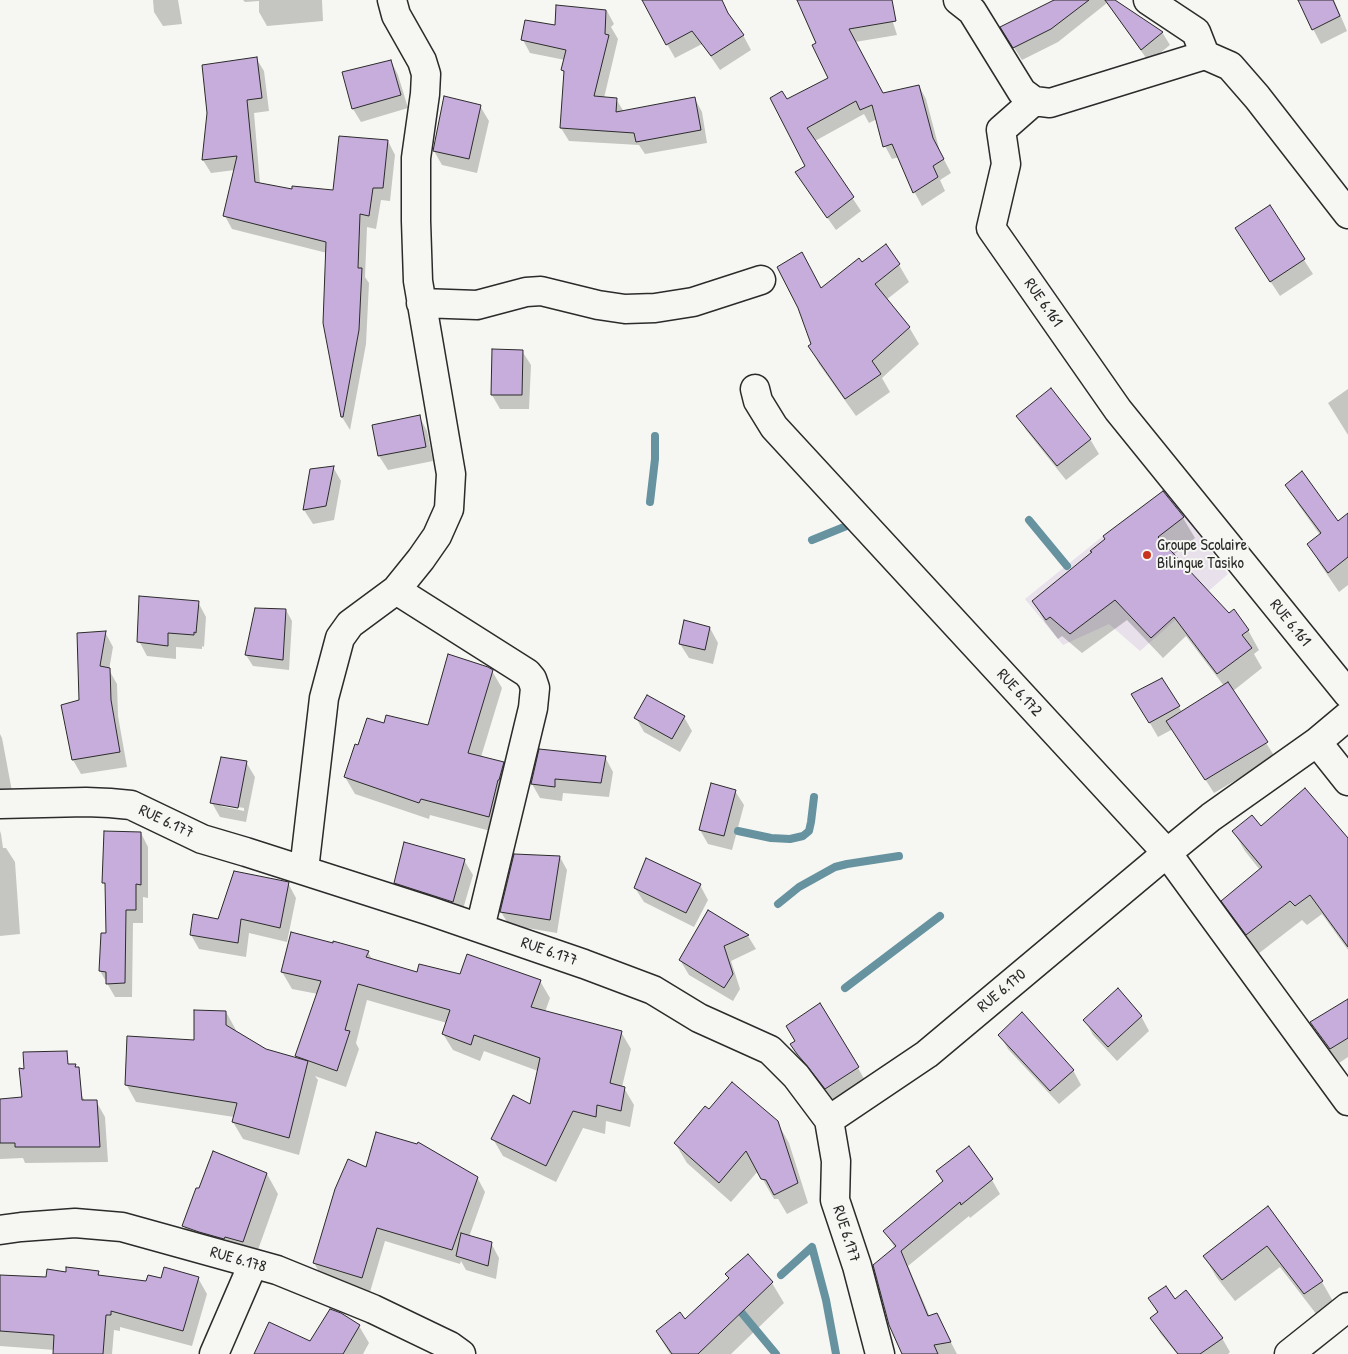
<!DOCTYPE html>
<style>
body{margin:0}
canvas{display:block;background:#f6f6f2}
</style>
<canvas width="1348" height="1354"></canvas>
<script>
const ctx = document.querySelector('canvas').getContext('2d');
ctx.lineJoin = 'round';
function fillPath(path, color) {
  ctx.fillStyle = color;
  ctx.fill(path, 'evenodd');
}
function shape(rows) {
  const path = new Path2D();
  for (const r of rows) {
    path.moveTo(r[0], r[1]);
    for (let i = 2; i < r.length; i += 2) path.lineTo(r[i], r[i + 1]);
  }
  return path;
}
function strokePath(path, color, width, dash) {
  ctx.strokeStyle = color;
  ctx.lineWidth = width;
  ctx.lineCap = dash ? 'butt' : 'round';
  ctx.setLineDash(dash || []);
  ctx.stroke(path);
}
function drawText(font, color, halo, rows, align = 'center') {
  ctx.font = font + ' "Patrick Hand",sans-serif';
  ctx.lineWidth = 4;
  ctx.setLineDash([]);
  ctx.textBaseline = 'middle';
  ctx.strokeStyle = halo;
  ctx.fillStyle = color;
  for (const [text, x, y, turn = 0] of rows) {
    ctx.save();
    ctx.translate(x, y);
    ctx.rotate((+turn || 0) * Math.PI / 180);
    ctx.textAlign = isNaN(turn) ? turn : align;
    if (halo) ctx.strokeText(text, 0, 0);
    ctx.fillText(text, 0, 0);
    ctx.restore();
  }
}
fillPath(shape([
 [1164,490,1185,516,1228,574,1140,651,1109,624,1063,645,1025,599,1103,536]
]), '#e8e0eb');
fillPath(shape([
 [153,0,178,0,182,24,163,26,154,12],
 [243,0,322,0,323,21,267,26,259,12,259,1,245,2],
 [662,0,721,0,731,19,743,35,751,50,720,70,702,44,675,58,667,44],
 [799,0,886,0,897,35,855,42,883,95,919,86,926,99,940,152,951,173,940,180,945,191,922,206,915,193,899,157,892,159,885,146,877,119,869,123,864,114,815,141,861,211,836,230,805,186,806,166,787,100,830,78,818,44],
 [1057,0,1112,0,1162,32,1170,45,1149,62,1107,3,1058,42,1022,60,1009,40],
 [1299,0,1334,0,1347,31,1321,44,1313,29],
 [557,6,607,11,614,24,611,27,618,39,604,98,616,99,624,112,695,99,702,112,707,143,645,154,639,145,569,141,561,128,565,75,562,70,565,60,530,53,523,40,556,26],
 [256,58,264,71,269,111,254,113,260,184,293,191,335,191,388,141,395,155,390,201,381,200,376,229,367,227,365,277,369,283,366,344,350,430,342,417,327,253,232,229,225,216,235,170,211,173,203,160],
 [391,61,398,75,408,108,361,122,353,109,344,73],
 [480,106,489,121,477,173,442,165,434,151],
 [1270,207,1313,274,1280,296,1245,243],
 [802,254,821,289,862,264,899,265,909,282,886,300,909,327,919,344,882,378,890,392,856,416,819,364,810,347,813,344],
 [522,351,531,365,529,409,500,409,492,395],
 [1348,389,1348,435,1328,403],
 [419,416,427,431,433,461,388,470,379,456],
 [1018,416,1090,439,1099,454,1066,480,1026,430],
 [333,467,341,481,334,520,313,524,304,510,311,470],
 [1287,485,1338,522,1348,515,1348,585,1339,592,1320,564,1309,544,1320,535,1298,504],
 [1163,492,1183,518,1195,538,1173,555,1229,614,1248,630,1259,650,1254,654,1262,668,1233,691,1275,757,1214,793,1173,729,1158,737,1133,694,1161,679,1182,712,1224,686,1186,636,1163,658,1127,620,1082,653,1062,636,1058,639,1045,622,1034,602],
 [198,602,206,617,204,647,202,646,202,649,176,647,176,659,147,656,139,641],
 [286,610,292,621,289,670,253,666,246,655],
 [710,628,718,643,713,664,689,658,680,644],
 [105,632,113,647,109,670,117,684,118,716,127,767,81,774,73,760,81,701],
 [492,671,502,688,481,757,503,763,513,780,498,833,430,815,429,819,355,794,345,777,359,746,385,725,428,726],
 [684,717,692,731,680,752,644,732,636,718],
 [0,734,2,738,14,802,0,805],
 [605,757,613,772,609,797,563,793,562,801,540,798,532,784],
 [246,762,255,777,246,822,220,817,212,803],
 [221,804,244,808,244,811,221,806],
 [735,791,744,805,732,850,708,844,700,830],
 [1261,828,1348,840,1348,950,1322,914,1307,925,1302,920,1258,954,1234,921,1223,901,1260,870,1245,851,1233,831],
 [0,831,1,834,3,848,6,848,15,862,20,934,0,936],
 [141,833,148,847,148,898,143,897,143,923,133,923,132,997,115,997,100,971,107,934,106,887,104,883],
 [560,857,567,870,557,933,509,925,501,912],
 [464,860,473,875,461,916,403,897,395,883],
 [288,883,296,898,287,942,249,933,246,957,199,949,191,935],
 [700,885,708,900,694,927,644,902,635,888],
 [708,912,748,936,756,949,731,961,740,989,733,1001,689,975,680,960],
 [368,952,373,961,418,974,540,981,550,998,545,1012,621,1032,631,1049,622,1087,624,1088,634,1105,630,1127,606,1121,605,1134,583,1128,556,1182,503,1156,493,1139,531,1106,538,1071,484,1051,480,1061,453,1050,443,1034,447,1023,367,1000,356,1043,359,1049,346,1087,315,1076,318,1080,299,1155,243,1139,233,1122,234,1117,136,1102,126,1084,195,1041,226,1012,236,1030,236,1032,265,1050,299,1060,296,1056,318,994,292,989,282,972],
 [1348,1001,1348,1057,1339,1063,1320,1037,1312,1023],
 [1141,1016,1149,1031,1117,1061,1093,1035,1085,1020],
 [1000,1035,1073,1070,1081,1085,1059,1104,1008,1049],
 [792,1044,858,1068,870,1089,838,1110,822,1088,811,1076],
 [81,1094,85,1101,96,1101,105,1117,108,1162,25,1163,23,1158,0,1159,0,1100],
 [709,1111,777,1122,789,1143,808,1203,787,1214,778,1199,774,1199,758,1171,731,1202,687,1163,675,1143],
 [417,1145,477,1177,485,1192,469,1237,491,1243,499,1258,496,1279,466,1270,461,1261,460,1264,385,1241,370,1292,322,1277,314,1263,366,1169],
 [969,1147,992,1180,1000,1194,970,1218,969,1216,908,1266,930,1317,944,1329,957,1354,903,1354,895,1248,885,1231,943,1183,937,1172],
 [267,1174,278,1194,254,1261,195,1245,184,1226],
 [1267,1208,1322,1282,1334,1303,1317,1315,1280,1267,1235,1301,1217,1278,1204,1256],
 [98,1272,100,1276,147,1282,198,1278,207,1294,192,1346,120,1327,120,1331,114,1330,112,1354,54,1354,55,1350,0,1346,0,1276,48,1278,67,1273],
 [772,1283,784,1303,731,1354,670,1354,657,1332],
 [1150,1299,1175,1301,1222,1338,1230,1352,1228,1354,1177,1354,1160,1333,1152,1318,1158,1314],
 [359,1326,369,1343,363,1354,255,1354,311,1343]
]), '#0003');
strokePath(shape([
 [650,502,655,459,655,436],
 [1029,520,1067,566],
 [812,540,849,525],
 [738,831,771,838,790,839,803,836,809,831,811,822,814,797],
 [778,904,799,887,835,867,847,864,899,856],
 [845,988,940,916],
 [781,1275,812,1247,826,1300,836,1354],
 [741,1312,776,1354]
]), '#66939f', 8);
const building = shape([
 [642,0,722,0,728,13,744,35,711,56,692,31,666,45,642,0],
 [797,0,892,0,896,21,849,29,883,93,919,85,933,138,944,159,933,166,938,177,913,193,892,144,883,147,872,105,860,110,856,101,807,128,854,197,827,218,795,172,805,166,770,98,782,91,787,99,828,78,812,45,816,43,797,0],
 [1054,0,1089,0,1051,29,1013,48,1000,27,1054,0],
 [1105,0,1115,0,1163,32,1141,50,1105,0],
 [1298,0,1333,0,1340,16,1312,30,1298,0],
 [556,5,606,10,605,34,609,35,594,96,617,98,616,112,695,97,701,130,636,142,634,133,560,128,564,71,561,70,566,50,521,40,525,20,555,25,556,5],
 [257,57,262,98,247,100,255,182,292,189,292,186,333,190,339,136,388,140,383,188,373,188,369,216,360,214,358,268,362,268,359,330,343,417,341,417,323,323,326,242,223,216,237,156,202,160,207,113,202,65,257,57],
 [391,60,401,95,352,109,342,72,391,60],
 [444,96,481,105,469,159,433,151,444,96],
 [1270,205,1305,259,1270,282,1235,228,1270,205],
 [886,244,900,264,875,284,910,327,872,361,881,374,845,399,808,346,811,344,798,308,777,267,802,252,821,288,859,258,862,262,886,244],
 [492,349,523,350,522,395,491,395,492,349],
 [1051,388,1091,439,1057,466,1016,416,1051,388],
 [420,415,426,447,378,456,372,425,420,415],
 [334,466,326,506,303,510,310,469,334,466],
 [1302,471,1338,521,1348,513,1348,557,1328,573,1307,544,1321,533,1285,485,1302,471],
 [1163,491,1184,517,1158,537,1229,613,1234,609,1249,630,1242,635,1252,648,1217,674,1174,617,1151,638,1115,600,1070,634,1050,617,1046,620,1032,601,1092,552,1090,551,1105,539,1103,536,1163,491],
 [139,596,199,601,196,633,194,632,194,635,168,633,168,646,137,642,139,596],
 [255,608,286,609,283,660,245,655,255,608],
 [684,620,710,627,705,650,679,644,684,620],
 [106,631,100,666,110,668,111,700,120,752,72,760,61,705,79,700,77,633,106,631],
 [448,654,488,667,493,670,468,753,504,762,499,780,498,780,489,817,421,799,419,803,344,777,355,744,358,745,367,718,384,723,386,715,428,725,448,654],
 [1162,678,1180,706,1149,723,1131,694,1162,678],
 [1228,682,1268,742,1205,780,1166,721,1228,682],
 [647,695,685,716,672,739,634,718,647,695],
 [539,749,606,756,601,783,555,779,555,787,531,784,539,749],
 [221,757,247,761,238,808,210,803,221,757],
 [711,783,736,790,724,836,699,830,711,783],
 [1305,788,1348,838,1348,947,1310,895,1295,906,1290,901,1246,935,1221,901,1262,867,1232,831,1252,815,1261,826,1305,788],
 [104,831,141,832,141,885,136,884,136,910,126,910,125,983,106,984,106,972,99,971,101,933,106,933,105,883,102,883,104,831],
 [404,842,465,859,453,902,394,883,404,842],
 [514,854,560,856,550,920,500,912,514,854],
 [646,858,701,884,686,913,634,888,646,858],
 [234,871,289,882,280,928,241,919,238,943,190,935,193,914,218,919,234,871],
 [708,910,749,935,724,946,733,974,724,988,679,960,708,910],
 [291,932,333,943,333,941,369,951,366,957,417,972,419,964,460,974,467,954,541,980,531,1007,622,1031,610,1083,625,1087,621,1111,597,1105,596,1117,573,1111,546,1166,491,1139,513,1095,530,1104,540,1058,474,1035,471,1045,442,1034,450,1010,358,984,345,1030,350,1031,337,1071,295,1056,321,981,281,972,291,932],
 [1118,988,1142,1016,1108,1047,1083,1020,1118,988],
 [1348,999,1348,1038,1330,1049,1310,1022,1348,999],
 [820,1003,859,1067,825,1089,808,1067,797,1054,790,1044,795,1041,786,1026,820,1003],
 [194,1010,226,1011,226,1025,266,1049,308,1061,289,1138,232,1122,237,1103,125,1085,127,1036,194,1040,194,1010],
 [1022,1012,1074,1070,1050,1091,998,1035,1022,1012],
 [67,1051,68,1064,76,1064,75,1067,79,1067,82,1100,97,1100,100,1147,15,1147,15,1143,0,1143,0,1099,22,1097,19,1068,24,1069,23,1052,67,1051],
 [732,1082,778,1121,798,1183,774,1195,766,1180,761,1179,746,1151,719,1183,674,1143,705,1106,709,1109,732,1082],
 [376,1132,417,1144,418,1142,478,1177,452,1250,377,1228,362,1278,313,1263,335,1189,348,1159,366,1167,376,1132],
 [969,1146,993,1179,961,1205,960,1202,901,1251,928,1316,937,1313,951,1342,934,1345,938,1354,902,1354,889,1325,873,1265,896,1246,883,1231,943,1181,936,1171,969,1146],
 [213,1151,267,1173,243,1242,225,1237,224,1239,199,1232,182,1226,196,1188,199,1188,213,1151],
 [1268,1206,1323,1281,1304,1294,1267,1246,1222,1280,1203,1256,1268,1206],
 [461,1233,492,1242,488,1266,456,1256,461,1233],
 [748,1254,773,1282,698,1354,672,1354,656,1331,680,1312,685,1319,729,1278,725,1274,748,1254],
 [66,1267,99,1271,98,1275,146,1281,148,1275,161,1278,164,1267,199,1277,183,1331,111,1311,111,1315,106,1315,103,1354,53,1354,54,1335,0,1331,0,1275,46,1277,47,1269,66,1272,66,1267],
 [1166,1286,1175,1299,1186,1290,1223,1338,1200,1354,1178,1354,1150,1318,1158,1312,1148,1298,1166,1286],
 [330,1309,341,1313,360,1325,343,1354,254,1354,269,1322,310,1341,330,1309]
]);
fillPath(building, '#c6addb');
strokePath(building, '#2b2b2b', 1);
const minor = shape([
 [958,0,972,11,1022,92,1034,101],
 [1148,0,1196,32,1205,55,1050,103,1034,101,1001,130,1006,164,991,228,1118,410,1348,694],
 [1205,55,1230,66,1257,97,1348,214],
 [421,303,477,305,526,292,541,291,598,305,625,309,655,308,693,302,761,280],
 [755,389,758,401,774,427,1167,853,1211,817,1317,742],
 [396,590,527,673,532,679,535,688,533,708,480,928],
 [1348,716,1317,742,1348,781],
 [0,804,86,802,110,803,131,805,202,839,246,852,430,911,584,964,653,990,699,1018,770,1050,796,1076,829,1120,836,1161,835,1200,857,1266,880,1354],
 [304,870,324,698,340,638,350,624,396,590,421,559,437,536,449,509,451,474,418,281,416,221,416,158,425,94,426,74,422,61,396,15,392,0],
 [829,1120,927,1054,1167,853,1348,1101],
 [0,1230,21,1227,75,1223,122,1227,277,1270,373,1309,450,1346,461,1354],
 [214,1354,253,1264],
 [1289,1354,1348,1307]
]);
strokePath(minor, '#2b2b2b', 31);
strokePath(minor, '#f6f6f2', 28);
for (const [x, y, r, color] of [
 [1147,555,5,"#c8321e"]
]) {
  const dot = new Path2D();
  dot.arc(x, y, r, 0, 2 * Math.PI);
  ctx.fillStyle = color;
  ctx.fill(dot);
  strokePath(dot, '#f6f6f2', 2);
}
drawText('16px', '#2b2b2b', '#f6f6f2', [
 ["RUE 6.161",1043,303,55],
 ["RUE 6.161",1290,623,51],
 ["RUE 6.172",1019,693,47],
 ["RUE 6.177",166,822,25],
 ["RUE 6.177",549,952,19],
 ["RUE 6.170",1002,991,-40],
 ["RUE 6.177",846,1234,72],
 ["RUE 6.178",238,1260,16]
]);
drawText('16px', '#2b2b2b', '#f6f6f2', [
 ["Groupe Scolaire",1157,546],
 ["Bilingue Tasiko",1157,564]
], 'left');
</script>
